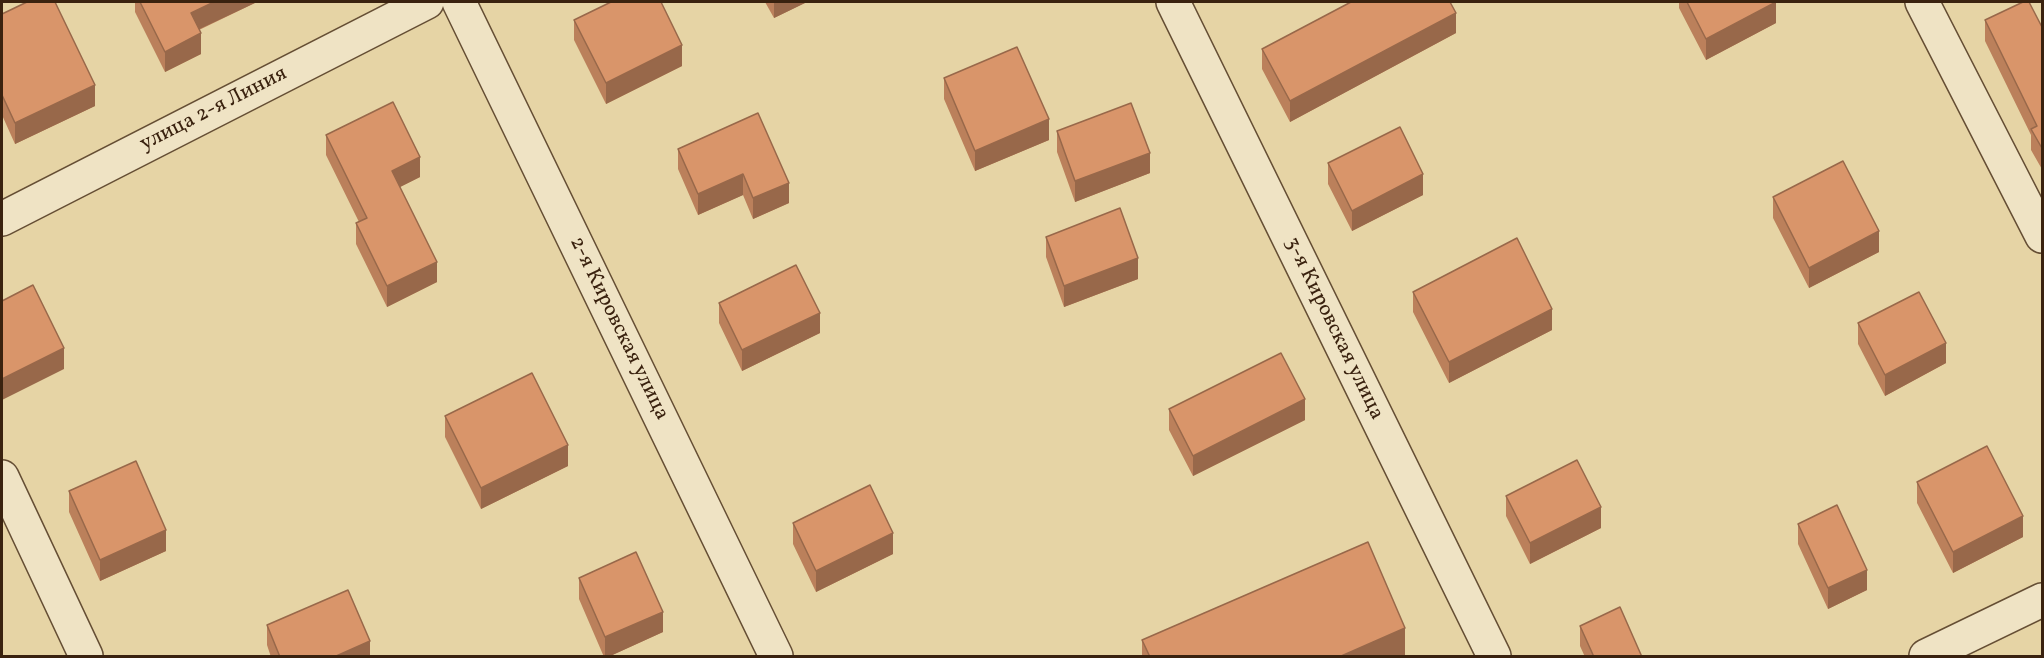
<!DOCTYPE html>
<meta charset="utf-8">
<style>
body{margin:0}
#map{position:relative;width:2044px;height:658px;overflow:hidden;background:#e6d4a5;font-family:Vollkorn,serif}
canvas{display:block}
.frame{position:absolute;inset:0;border:3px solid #3a220f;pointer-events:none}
</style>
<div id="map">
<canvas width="2044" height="658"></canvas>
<div class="frame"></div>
</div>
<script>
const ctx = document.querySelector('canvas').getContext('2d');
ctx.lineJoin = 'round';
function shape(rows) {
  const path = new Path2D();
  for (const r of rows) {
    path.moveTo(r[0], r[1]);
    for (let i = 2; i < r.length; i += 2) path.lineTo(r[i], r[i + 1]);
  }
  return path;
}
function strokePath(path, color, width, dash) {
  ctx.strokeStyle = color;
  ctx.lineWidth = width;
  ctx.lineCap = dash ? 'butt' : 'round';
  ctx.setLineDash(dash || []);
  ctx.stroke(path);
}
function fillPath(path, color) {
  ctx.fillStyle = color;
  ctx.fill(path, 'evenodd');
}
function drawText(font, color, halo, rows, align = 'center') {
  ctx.font = font + ' Vollkorn,serif';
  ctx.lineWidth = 6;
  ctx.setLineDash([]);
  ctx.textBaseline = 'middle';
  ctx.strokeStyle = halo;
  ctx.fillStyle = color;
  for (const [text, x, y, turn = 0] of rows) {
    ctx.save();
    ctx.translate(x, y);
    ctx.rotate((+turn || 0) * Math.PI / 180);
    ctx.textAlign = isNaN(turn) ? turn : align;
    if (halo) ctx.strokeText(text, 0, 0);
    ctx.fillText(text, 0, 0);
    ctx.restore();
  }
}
const minor = shape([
 [459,2,776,656],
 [1173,2,1494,656],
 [1922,2,2042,236],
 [2,219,427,2],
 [2,477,86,656],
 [1926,656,2042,600]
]);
strokePath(minor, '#654e34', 36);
strokePath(minor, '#efe3c4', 33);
fillPath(shape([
 [135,2,257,2,199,30,201,54,165,72,135,12],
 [765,2,807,2,774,18],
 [1679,2,1776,2,1776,23,1706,60,1679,8],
 [2,14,95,106,15,144,2,115],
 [574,20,682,66,606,104,574,40],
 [1985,20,2043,29,2043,171,2031,150,2031,135,1985,41],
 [1456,33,1290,122,1262,69,1262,49],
 [944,78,1049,140,975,171,944,99],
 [758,113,789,203,753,219,743,195,698,215,678,169,678,149],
 [1057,131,1150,173,1075,202,1057,152],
 [326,135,420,177,400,187,437,282,387,307,356,244,356,223,359,222,326,155],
 [1328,163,1423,195,1352,231,1328,184],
 [1773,197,1879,252,1809,288,1773,218],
 [1046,237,1138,279,1064,307,1046,257],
 [1413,292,1552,330,1449,383,1413,312],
 [719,303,820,333,742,371,719,323],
 [1858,323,1946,363,1885,396,1858,344],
 [1169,409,1305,420,1193,476,1169,430],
 [445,416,568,466,481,509,445,437],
 [1917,482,2023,537,1953,573,1917,503],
 [69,491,166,551,100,581,69,512],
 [1506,496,1601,528,1530,564,1506,516],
 [793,523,893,554,816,592,793,544],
 [1798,524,1867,590,1828,609,1798,544],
 [579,578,663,632,608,657,604,657,579,599],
 [267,625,370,657,271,657,267,645],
 [1580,626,1642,657,1585,657,1580,646],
 [1142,640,1405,655,1401,657,1142,657]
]), '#bb805b');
fillPath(shape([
 [214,2,257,2,191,33,191,13],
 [774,2,807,2,774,18],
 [1776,2,1776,23,1706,60,1706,39],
 [1456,13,1456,33,1290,122,1290,101],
 [201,33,201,54,165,72,165,52],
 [682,45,682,66,606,104,606,83],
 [95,85,95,106,15,144,15,123],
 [1049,119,1049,140,975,171,975,151],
 [1150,153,1150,173,1075,202,1075,181],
 [420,157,420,177,392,191,392,171],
 [743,174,743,195,698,215,698,194],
 [1423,174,1423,195,1352,231,1352,211],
 [789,183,789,203,753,219,753,198],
 [1879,231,1879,252,1809,288,1809,268],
 [1138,258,1138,279,1064,307,1064,286],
 [437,262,437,282,387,307,387,286],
 [1552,309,1552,330,1449,383,1449,362],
 [820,313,820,333,742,371,742,350],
 [1946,343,1946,363,1885,396,1885,375],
 [64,348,64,369,2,400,2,379],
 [1305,399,1305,420,1193,476,1193,456],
 [568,445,568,466,481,509,481,488],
 [1601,507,1601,528,1530,564,1530,543],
 [2023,516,2023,537,1953,573,1953,552],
 [166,530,166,551,100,581,100,560],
 [893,533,893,554,816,592,816,571],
 [1867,570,1867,590,1828,609,1828,588],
 [663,612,663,632,608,657,605,657,605,637],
 [1405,628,1405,655,1401,657,1339,657],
 [370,641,370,657,334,657]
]), '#98684a');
const building = shape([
 [27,2,55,2,95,85,15,123,2,95,2,14,27,2],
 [140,2,214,2,191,13,201,33,165,52,140,2],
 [611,2,661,2,682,45,606,83,574,20,611,2],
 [1351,2,1450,2,1456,13,1290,101,1262,49,1351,2],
 [1687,2,1776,2,1706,39,1687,2],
 [2023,2,2029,2,2043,29,2043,150,2031,129,2037,126,1985,20,2023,2],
 [1017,47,1049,119,975,151,944,78,1017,47],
 [393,102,420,157,392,171,437,262,387,286,356,223,367,218,326,135,393,102],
 [1131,103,1150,153,1075,181,1057,131,1131,103],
 [758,113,789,183,753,198,743,174,698,194,678,149,758,113],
 [1400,127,1423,174,1352,211,1328,163,1400,127],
 [1843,161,1879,231,1809,268,1773,197,1843,161],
 [1120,208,1138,258,1064,286,1046,237,1120,208],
 [1517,238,1552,309,1449,362,1413,292,1517,238],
 [796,265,820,313,742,350,719,303,796,265],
 [33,285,64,348,2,379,2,301,33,285],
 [1919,292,1946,343,1885,375,1858,323,1919,292],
 [1281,353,1305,399,1193,456,1169,409,1281,353],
 [532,373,568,445,481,488,445,416,532,373],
 [1987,446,2023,516,1953,552,1917,482,1987,446],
 [1577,460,1601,507,1530,543,1506,496,1577,460],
 [136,461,166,530,100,560,69,491,136,461],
 [870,485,893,533,816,571,793,523,870,485],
 [1837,505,1867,570,1828,588,1798,524,1837,505],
 [1368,542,1405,628,1339,657,1150,657,1142,640,1368,542],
 [636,552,663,612,605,637,579,578,636,552],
 [348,590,370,641,334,657,280,657,267,625,348,590],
 [1620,607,1642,657,1594,657,1580,626,1620,607]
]);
fillPath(building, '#d9956a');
strokePath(building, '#98684a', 1.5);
drawText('21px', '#3a220f', '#efe3c4', [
 ["улица 2-я Линия",214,110,-27],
 ["2-я Кировская улица",618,329,64],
 ["3-я Кировская улица",1333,329,64]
]);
</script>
